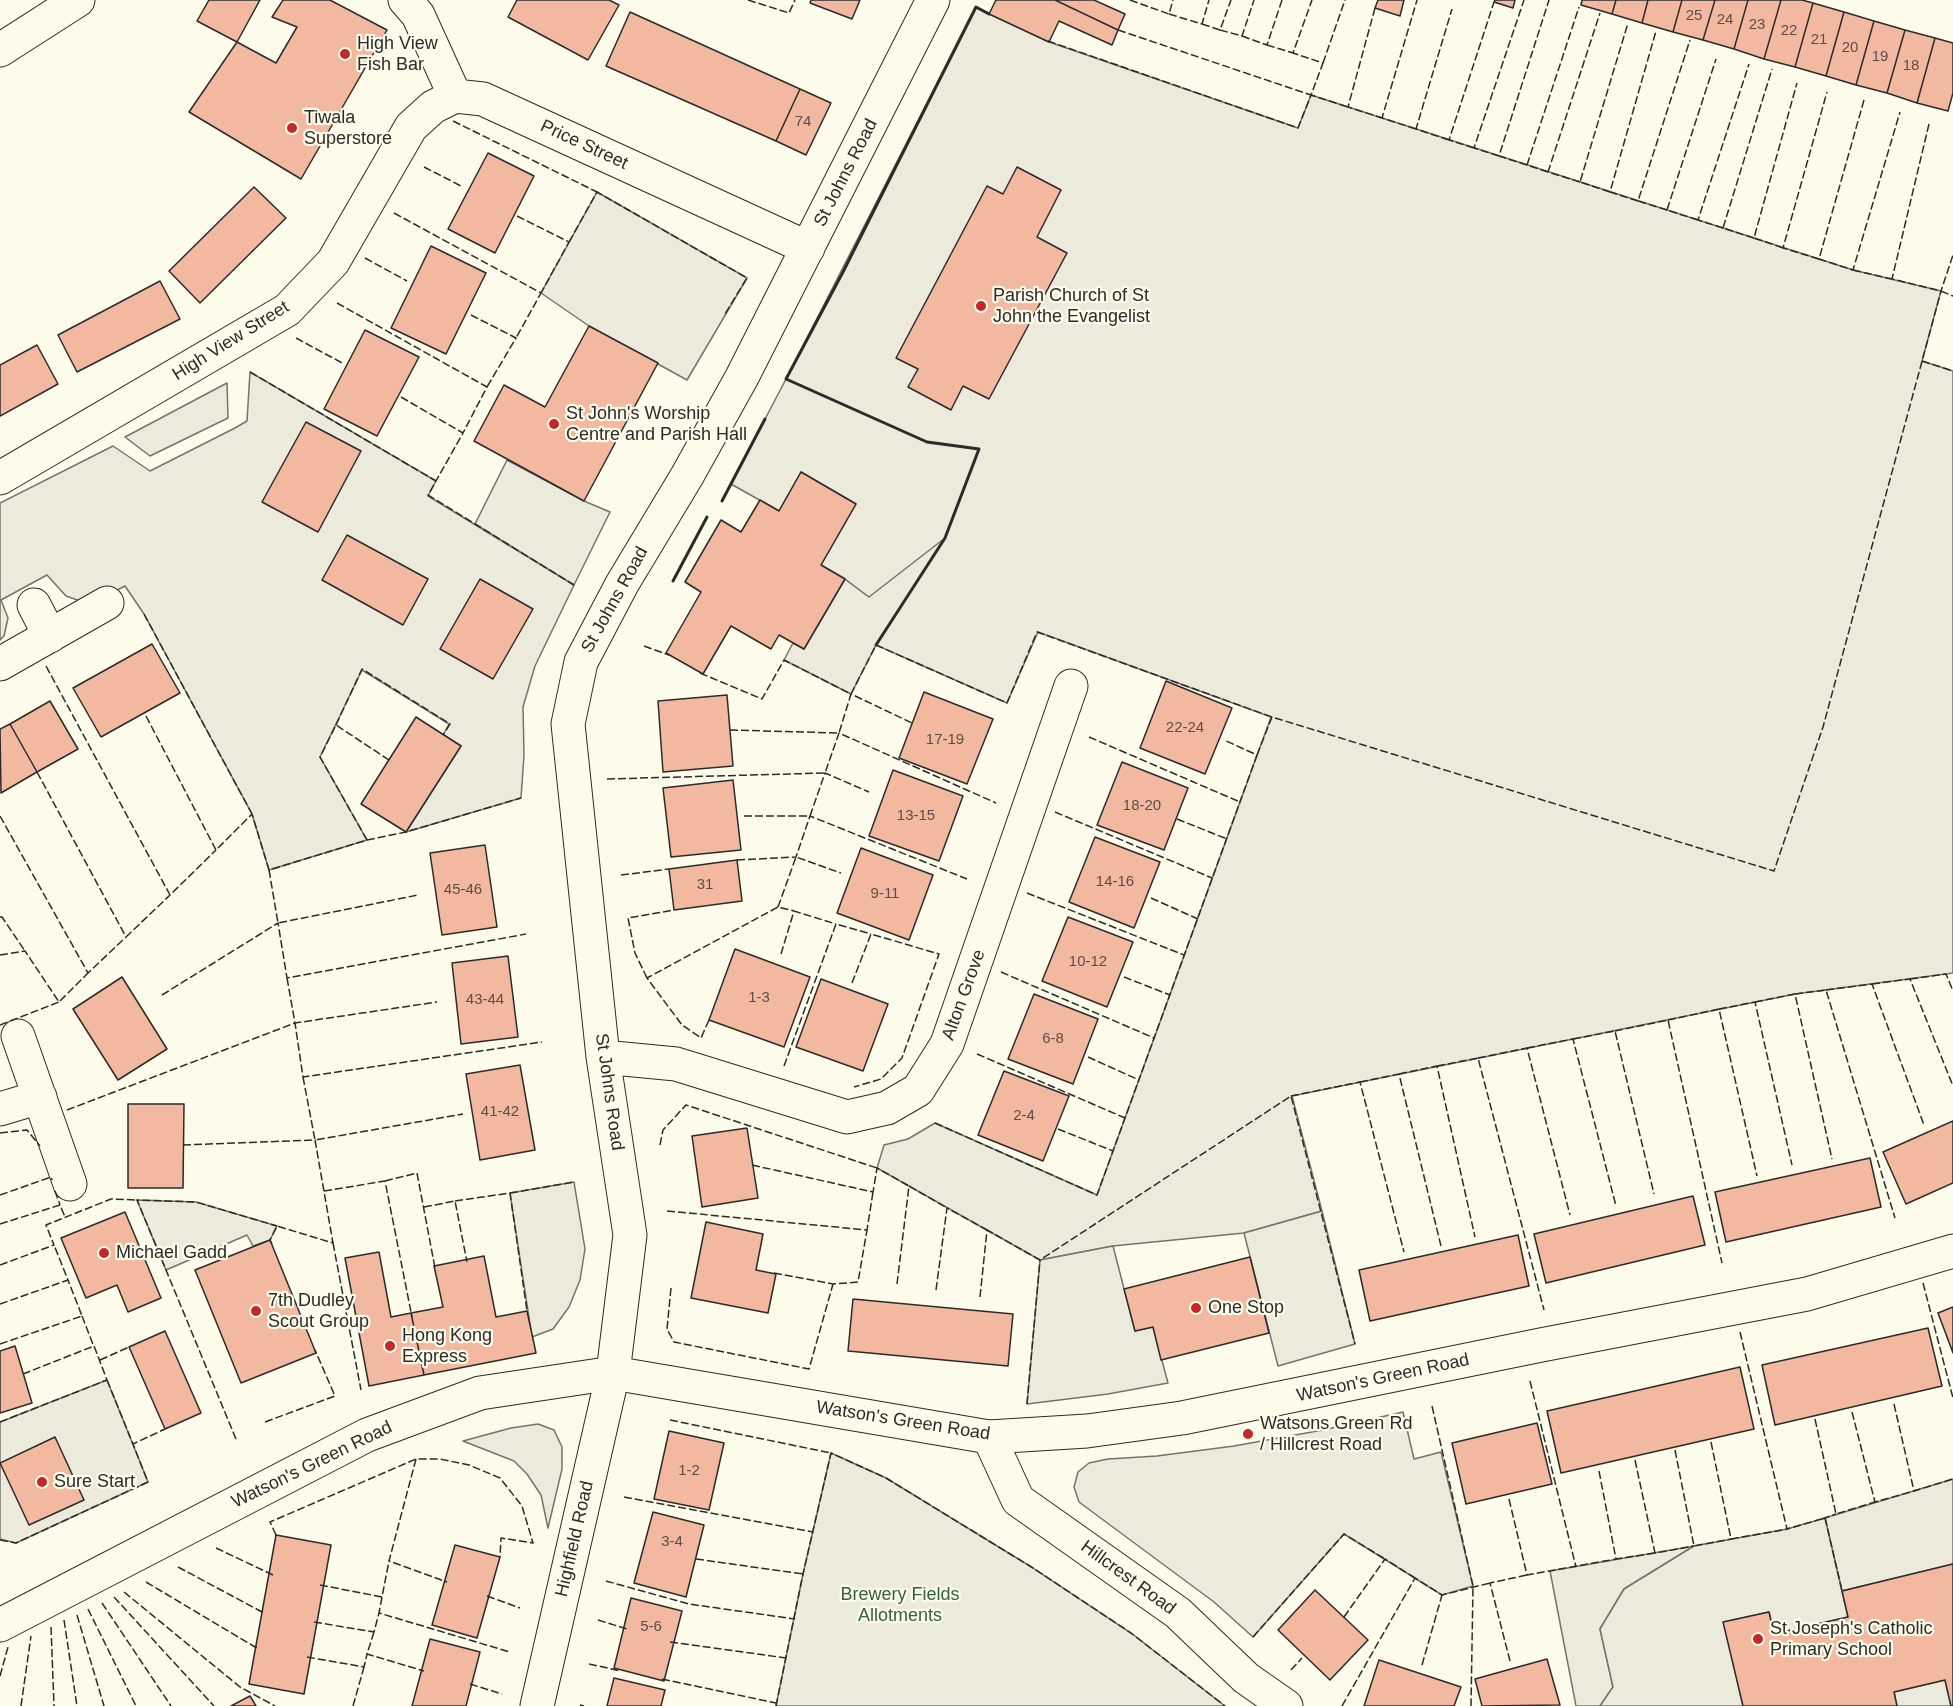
<!DOCTYPE html>
<style>
body{margin:0}
canvas{display:block;background:#fdfbea}
</style>
<canvas width="1953" height="1706"></canvas>
<script>
const ctx = document.querySelector('canvas').getContext('2d');
ctx.lineJoin = 'round';
function fillPath(path, color) {
  ctx.fillStyle = color;
  ctx.fill(path, 'evenodd');
}
function shape(rows) {
  const path = new Path2D();
  for (const r of rows) {
    path.moveTo(r[0], r[1]);
    for (let i = 2; i < r.length; i += 2) path.lineTo(r[i], r[i + 1]);
  }
  return path;
}
function strokePath(path, color, width, dash) {
  ctx.strokeStyle = color;
  ctx.lineWidth = width;
  ctx.lineCap = dash ? 'butt' : 'round';
  ctx.setLineDash(dash || []);
  ctx.stroke(path);
}
function drawText(font, color, halo, rows, align = 'center') {
  ctx.font = font + ' Arial,sans-serif';
  ctx.lineWidth = 4.5;
  ctx.setLineDash([]);
  ctx.textBaseline = 'middle';
  ctx.strokeStyle = halo;
  ctx.fillStyle = color;
  for (const [text, x, y, turn = 0] of rows) {
    ctx.save();
    ctx.translate(x, y);
    ctx.rotate((+turn || 0) * Math.PI / 180);
    ctx.textAlign = isNaN(turn) ? turn : align;
    if (halo) ctx.strokeText(text, 0, 0);
    ctx.fillText(text, 0, 0);
    ctx.restore();
  }
}
const green = shape([
 [976,7,1049,42,1298,128,1311,95,1853,270,1941,291,1922,361,1953,371,1953,973,1795,994,1292,1096,1322,1211,1244,1233,1113,1246,1040,1260,877,1168,884,1145,908,1139,935,1123,1097,1195,1271,717,1038,632,1007,703,876,645,851,694,784,660,793,643,804,649,845,579,869,597,978,449,927,442,786,379,976,7],
 [250,372,436,481,428,496,574,585,535,666,523,707,524,755,521,798,406,832,461,746,443,735,449,724,362,670,320,757,367,840,269,870,252,814,144,614,125,586,100,599,86,603,66,596,47,575,1,600,8,618,4,636,0,640,0,503,113,446,150,471,235,428,247,421,250,372],
 [574,1182,585,1249,580,1280,569,1307,553,1329,532,1337,510,1193,574,1182],
 [137,1200,196,1202,277,1226,270,1240,253,1246,247,1235,166,1270,137,1200],
 [107,1380,148,1482,16,1543,0,1539,0,1422,107,1380],
 [1403,1412,1414,1459,1441,1452,1473,1586,1442,1595,1344,1534,1253,1637,1214,1602,1079,1502,1074,1487,1078,1472,1089,1463,1108,1459,1157,1456,1234,1446,1323,1430,1403,1412],
 [538,1424,554,1430,562,1447,562,1469,548,1528,541,1495,527,1474,514,1461,463,1441,511,1428,538,1424],
 [831,1453,886,1478,1033,1568,1131,1633,1225,1706,776,1706,803,1574,831,1453],
 [1953,1479,1953,1564,1842,1591,1825,1518,1953,1479],
 [1694,1546,1624,1589,1600,1629,1613,1687,1600,1706,1576,1706,1550,1571,1694,1546],
 [1945,1680,1951,1706,1897,1706,1894,1692,1945,1680]
]);
fillPath(green, '#ecebdb');
strokePath(green, '#74746e', 1.5);
const parking = shape([
 [597,192,747,278,687,380,589,326,541,293,597,192],
 [786,379,927,442,979,449,945,538,869,597,845,579,821,565,856,504,801,472,779,511,731,484,786,379],
 [227,383,228,418,150,456,125,437,227,383],
 [507,460,584,501,610,512,574,585,475,524,507,460],
 [1322,1211,1355,1344,1278,1366,1244,1233,1322,1211],
 [1113,1246,1135,1331,1153,1327,1168,1383,1108,1394,1027,1404,1040,1260,1113,1246],
 [1825,1518,1848,1617,1774,1634,1769,1612,1724,1622,1743,1706,1600,1706,1613,1687,1600,1629,1624,1589,1694,1546,1787,1529,1825,1518]
]);
fillPath(parking, '#eceadb');
strokePath(parking, '#74746e', 1.5);
const building = shape([
 [209,0,260,0,237,42,197,21,209,0],
 [283,0,330,0,387,30,301,179,189,112,237,42,276,63,297,27,272,17,283,0],
 [517,0,609,0,619,5,588,60,508,17,517,0],
 [811,0,860,0,852,19,810,3,811,0],
 [996,0,1055,0,1118,30,1112,45,1059,21,1049,42,989,14,996,0],
 [1055,0,1094,0,1125,14,1118,30,1055,0],
 [1378,0,1404,0,1400,16,1375,8,1378,0],
 [1495,0,1515,0,1513,8,1494,2,1495,0],
 [1582,0,1616,0,1612,14,1581,5,1582,0],
 [1616,0,1648,0,1642,23,1612,14,1616,0],
 [1648,0,1682,0,1673,32,1642,23,1648,0],
 [1682,0,1715,0,1703,40,1673,32,1682,0],
 [1715,0,1748,0,1734,49,1703,40,1715,0],
 [1748,0,1781,0,1764,59,1734,49,1748,0],
 [1781,0,1802,0,1813,3,1795,67,1764,59,1781,0],
 [1813,3,1844,12,1826,76,1795,67,1813,3],
 [630,12,800,89,776,141,606,66,630,12],
 [1844,12,1874,21,1856,85,1826,76,1844,12],
 [1874,21,1905,30,1887,93,1856,85,1874,21],
 [1905,30,1935,38,1917,103,1887,93,1905,30],
 [1935,38,1953,43,1953,93,1948,111,1917,103,1935,38],
 [800,89,831,103,806,155,776,141,800,89],
 [488,153,534,176,495,253,448,229,488,153],
 [1017,167,1061,190,1037,237,1067,253,989,399,963,386,951,410,908,387,918,369,896,358,987,186,1003,194,1017,167],
 [254,187,286,218,200,303,169,271,254,187],
 [431,246,486,273,446,354,391,328,431,246],
 [160,281,180,319,77,372,58,335,160,281],
 [589,326,658,363,584,501,474,441,504,385,545,407,589,326],
 [365,330,419,357,377,436,324,409,365,330],
 [37,345,58,384,0,416,0,365,37,345],
 [306,422,361,451,318,532,262,502,306,422],
 [801,472,856,504,821,565,845,579,804,649,779,635,771,649,731,626,703,674,666,653,701,592,685,582,721,520,741,532,760,500,779,511,801,472],
 [347,535,428,579,403,625,322,580,347,535],
 [480,579,533,609,493,679,440,649,480,579],
 [152,644,180,693,101,737,73,688,152,644],
 [1166,681,1232,708,1205,774,1140,748,1166,681],
 [924,692,993,719,967,784,899,758,924,692],
 [727,695,733,766,663,772,658,701,727,695],
 [50,701,78,749,37,772,10,724,50,701],
 [416,717,461,746,406,832,361,804,416,717],
 [10,724,37,772,1,793,0,729,10,724],
 [1122,762,1188,788,1164,850,1097,825,1122,762],
 [893,770,963,796,939,861,869,836,893,770],
 [733,780,741,850,671,857,663,788,733,780],
 [1095,837,1160,862,1134,928,1069,902,1095,837],
 [485,845,497,927,442,935,430,853,485,845],
 [861,848,933,875,909,940,837,913,861,848],
 [737,860,742,901,674,910,669,869,737,860],
 [1068,917,1133,942,1107,1007,1042,981,1068,917],
 [735,949,810,977,784,1047,709,1020,735,949],
 [508,956,518,1037,461,1044,452,963,508,956],
 [122,977,167,1049,118,1080,73,1009,122,977],
 [821,979,888,1004,863,1071,796,1047,821,979],
 [1034,994,1098,1019,1073,1084,1008,1059,1034,994],
 [520,1065,535,1150,480,1160,466,1074,520,1065],
 [1004,1071,1069,1096,1043,1161,978,1135,1004,1071],
 [128,1104,184,1104,183,1188,128,1188,128,1104],
 [1953,1121,1953,1183,1906,1204,1883,1152,1953,1121],
 [747,1128,758,1198,702,1207,692,1136,747,1128],
 [1870,1158,1881,1207,1726,1242,1715,1192,1870,1158],
 [1693,1196,1705,1245,1546,1283,1534,1234,1693,1196],
 [125,1212,161,1298,128,1312,117,1285,86,1298,61,1238,125,1212],
 [706,1222,763,1234,756,1270,776,1274,768,1313,691,1298,706,1222],
 [1518,1235,1529,1286,1370,1321,1359,1270,1518,1235],
 [270,1240,316,1353,241,1383,195,1270,270,1240],
 [379,1252,391,1317,411,1313,424,1375,369,1386,345,1258,379,1252],
 [484,1256,496,1317,527,1311,536,1353,424,1375,411,1313,443,1307,434,1266,484,1256],
 [1250,1257,1269,1333,1161,1360,1153,1327,1135,1331,1124,1289,1250,1257],
 [853,1299,1013,1314,1008,1366,848,1351,853,1299],
 [1953,1307,1953,1353,1938,1313,1953,1307],
 [1928,1328,1942,1386,1775,1425,1762,1365,1928,1328],
 [165,1331,201,1413,165,1429,129,1347,165,1331],
 [15,1346,32,1403,0,1413,0,1351,15,1346],
 [1740,1367,1754,1429,1561,1473,1547,1411,1740,1367],
 [1537,1423,1552,1484,1466,1504,1452,1443,1537,1423],
 [669,1431,724,1443,709,1510,654,1499,669,1431],
 [55,1437,84,1500,29,1525,0,1463,55,1437],
 [653,1512,704,1525,686,1597,634,1583,653,1512],
 [276,1535,331,1545,304,1694,249,1684,276,1535],
 [455,1545,500,1557,477,1638,432,1625,455,1545],
 [1953,1564,1953,1706,1951,1706,1945,1680,1894,1692,1897,1706,1743,1706,1723,1622,1769,1612,1774,1634,1848,1617,1842,1591,1953,1564],
 [1315,1590,1368,1640,1330,1680,1278,1630,1315,1590],
 [631,1598,682,1611,664,1681,614,1668,631,1598],
 [430,1639,480,1652,466,1706,412,1706,430,1639],
 [1547,1659,1560,1705,1482,1706,1475,1679,1547,1659],
 [1379,1660,1461,1687,1454,1706,1364,1706,1379,1660],
 [614,1678,665,1690,661,1706,607,1706,614,1678],
 [250,1696,256,1706,231,1706,250,1696]
]);
fillPath(building, '#f2b8a0');
strokePath(building, '#2b2b2b', 1.5);
const minor = shape([
 [405,0,418,15,455,96],
 [0,50,78,0],
 [455,96,483,99,808,248],
 [0,478,287,310,333,262,411,127,433,107,455,96],
 [34,605,50,636],
 [0,664,107,603],
 [18,1036,70,1184],
 [603,1057,676,1064,847,1117,887,1108,918,1090,947,1044,1071,686],
 [0,1109,40,1097],
 [989,1437,1018,1500,1178,1613,1246,1678,1286,1706],
 [537,1706,613,1373,630,1235,603,1057,568,724,581,662,622,584,687,476,742,377,933,0]
]);
const tertiary = shape([
 [0,1625,367,1435,480,1393,613,1373,989,1437,1087,1431,1182,1418,1541,1345,1807,1294,1953,1251]
]);
strokePath(minor, '#2b2b2b', 35);
strokePath(tertiary, '#2b2b2b', 35);
strokePath(minor, '#fdfbea', 33);
strokePath(tertiary, '#fdfbea', 33);
strokePath(shape([
 [748,0,789,13,795,0],
 [1130,0,1169,14,1173,0],
 [1375,8,1348,107,1382,118],
 [1169,14,1202,24,1209,0],
 [1202,24,1220,30,1231,0],
 [1118,30,1311,95,1323,63,1293,53],
 [1220,30,1242,36,1254,0],
 [1242,36,1267,45,1282,0],
 [1048,41,1298,128,1311,95,1348,107],
 [1267,45,1293,53,1312,0],
 [1323,63,1345,0],
 [1864,100,1819,259,1853,270,1900,112],
 [453,121,597,192],
 [1929,124,1892,279,1941,291],
 [1416,129,1382,118,1417,0],
 [1449,140,1416,129,1452,9],
 [1474,148,1449,140,1494,2],
 [1499,156,1474,148,1524,0],
 [1527,165,1499,156,1549,0],
 [424,167,463,187],
 [1548,172,1527,165,1579,7],
 [1580,182,1548,172,1600,13],
 [1610,192,1580,182,1628,23],
 [1638,201,1610,192,1656,31],
 [1667,210,1638,201,1690,40],
 [394,213,541,293,516,338],
 [517,216,569,242,541,293],
 [1698,220,1667,210,1716,59],
 [1723,228,1698,220,1749,64],
 [1754,238,1723,228,1772,69],
 [569,242,597,192,747,278,725,314],
 [1783,248,1754,238,1797,83],
 [365,258,407,281],
 [1819,259,1783,248,1827,92],
 [1853,270,1892,279],
 [1941,291,1953,296],
 [337,303,487,387,463,433],
 [471,315,516,338,487,387],
 [296,338,344,364],
 [1922,361,1953,371],
 [250,372,436,481,428,495,574,585],
 [401,397,463,433,436,481],
 [144,614,252,814],
 [644,646,669,655],
 [46,666,170,895,216,850],
 [700,673,762,699,784,660,851,694,876,645,1007,703,1037,632,1272,717],
 [146,716,216,850,252,814,269,870,367,840,406,832,521,798],
 [336,725,362,669,450,724,443,735],
 [730,730,839,733,851,694,912,723],
 [1089,737,1240,802],
 [1257,755,1272,717,1774,871,1823,727,1941,291,1953,255],
 [37,772,126,937,170,895],
 [607,779,825,773,839,733,996,803],
 [1055,812,1212,878],
 [0,816,88,973,126,937],
 [744,816,810,816,825,773,869,792],
 [1177,819,1227,839],
 [367,840,320,757,336,725,392,762],
 [737,860,796,857,810,816,967,879],
 [269,870,278,923,418,895],
 [621,875,669,869],
 [1027,893,1184,955],
 [1151,898,1198,919],
 [778,907,796,857,841,873],
 [0,917,2,917,25,951],
 [781,954,794,911,836,924],
 [0,955,25,951,59,1002,88,973],
 [1001,972,1154,1038],
 [1124,977,1170,995],
 [287,978,295,1023,437,1002],
 [647,978,635,953,628,918,674,910],
 [1910,979,1946,974,1953,991],
 [852,983,871,934,939,954,902,1058,881,1079,854,1087],
 [1872,984,1910,979,1953,1086],
 [1826,990,1872,984,1924,1125],
 [1795,994,1826,990,1895,1218],
 [162,995,278,923,287,978,526,934],
 [1755,1002,1795,994,1832,1159],
 [1719,1009,1755,1002,1792,1165],
 [709,1020,701,1038,682,1025,647,978,778,907,794,911],
 [1668,1020,1719,1009,1757,1176],
 [0,1025,59,1002],
 [1615,1031,1668,1020,1722,1263],
 [1573,1039,1615,1031,1654,1194],
 [1527,1048,1573,1039,1616,1206],
 [977,1054,1125,1118],
 [1088,1057,1139,1080],
 [1478,1058,1527,1048,1570,1215],
 [784,1066,836,924,871,934],
 [1437,1066,1478,1058,1544,1310],
 [1399,1074,1437,1066,1475,1237],
 [303,1077,315,1140,463,1114],
 [1360,1082,1399,1074,1441,1246],
 [1291,1096,1360,1082,1404,1252],
 [67,1110,295,1023,303,1077,542,1042],
 [935,1123,1097,1195,1257,755,1224,740],
 [1058,1129,1113,1151],
 [0,1133,27,1130,40,1146],
 [183,1145,315,1140,333,1243,277,1226,270,1240,272,1244],
 [660,1145,663,1130,686,1105,877,1168],
 [752,1165,873,1192,877,1168,909,1186],
 [385,1181,417,1173,435,1268],
 [55,1191,60,1205],
 [324,1191,385,1181,412,1317],
 [510,1193,574,1182],
 [0,1195,51,1177,52,1180],
 [455,1201,510,1193,527,1311],
 [424,1207,455,1201,467,1262],
 [667,1211,867,1230,873,1192],
 [0,1224,60,1205,65,1217],
 [333,1243,361,1390],
 [0,1265,54,1245,46,1225,111,1199,137,1200],
 [774,1273,833,1284,858,1282,867,1230],
 [1923,1283,1953,1398],
 [897,1284,909,1186,947,1208],
 [671,1288,667,1329,674,1342,809,1369,833,1284],
 [936,1290,947,1208,987,1230],
 [980,1297,987,1230,1040,1260,1291,1096,1355,1344],
 [0,1304,68,1280,54,1245],
 [82,1316,94,1347],
 [1740,1332,1787,1529,1825,1518,1842,1591],
 [0,1344,82,1316,68,1280],
 [100,1360,129,1347],
 [107,1380,133,1444,165,1429],
 [1530,1381,1576,1567],
 [1027,1404,1040,1260],
 [1894,1404,1914,1491,1953,1479],
 [1432,1406,1473,1586,1471,1706],
 [1852,1412,1875,1502,1914,1491],
 [1815,1419,1836,1514,1875,1502],
 [670,1420,831,1453],
 [0,1422,107,1380,94,1346,23,1374],
 [265,1422,335,1396,315,1350],
 [236,1439,137,1200,196,1202,277,1226],
 [1711,1442,1731,1539,1788,1529],
 [1675,1450,1694,1546,1731,1539],
 [416,1459,389,1561,447,1582],
 [1635,1460,1655,1553,1694,1546],
 [1599,1471,1616,1559,1655,1553],
 [624,1497,813,1532],
 [1509,1499,1527,1575,1616,1559],
 [1822,1519,1836,1514],
 [276,1535,270,1522,416,1459,440,1459,469,1465,500,1478,522,1506,533,1543,501,1538,500,1557],
 [0,1540,16,1543,148,1482,133,1444],
 [216,1548,273,1575],
 [696,1559,803,1574],
 [178,1567,264,1613],
 [606,1581,689,1604,795,1619],
 [146,1582,255,1647,260,1648],
 [320,1585,382,1597,389,1561],
 [124,1592,240,1687,275,1706],
 [487,1596,520,1608],
 [114,1597,214,1706],
 [382,1597,379,1613,510,1652],
 [102,1603,171,1706],
 [88,1609,136,1706],
 [77,1615,104,1706],
 [1344,1617,1385,1559,1415,1578],
 [64,1620,77,1706],
 [598,1620,627,1629],
 [314,1622,374,1632,379,1613],
 [51,1627,54,1706],
 [374,1632,367,1654,424,1671],
 [1253,1637,1344,1534,1385,1559],
 [670,1642,786,1658],
 [307,1657,364,1667,367,1654],
 [1510,1661,1490,1583,1527,1575],
 [589,1664,621,1671],
 [1422,1665,1442,1595],
 [1291,1670,1302,1658],
 [0,1676,8,1647],
 [662,1679,776,1703],
 [470,1684,502,1694],
 [580,1705,584,1706],
 [21,1706,31,1636],
 [353,1706,364,1667],
 [776,1706,803,1574,831,1453,886,1478,1033,1568,1131,1633,1225,1706],
 [1342,1706,1415,1578,1442,1595,1490,1583]
]), '#2b2b2b', 1.5, [8, 3]);
strokePath(shape([
 [722,501,765,419],
 [673,581,707,517],
 [876,645,945,538,979,449,927,442,786,379,843,272,976,7,989,14]
]), '#2b2b2b', 3);
for (const [x, y, r, color] of [
 [345,54,6,"#c62828"],
 [292,128,6,"#c62828"],
 [981,306,6,"#c62828"],
 [554,424,6,"#c62828"],
 [104,1253,6,"#c62828"],
 [1196,1308,6,"#c62828"],
 [256,1311,6,"#c62828"],
 [390,1346,6,"#c62828"],
 [1248,1434,6,"#c62828"],
 [42,1482,6,"#c62828"],
 [1758,1639,6,"#c62828"]
]) {
  const dot = new Path2D();
  dot.arc(x, y, r, 0, 2 * Math.PI);
  ctx.fillStyle = color;
  ctx.fill(dot);
  strokePath(dot, '#fdfbea', 2);
}
drawText('15px', '#5d4e48', null, [
 ["25",1694,16],
 ["24",1725,20],
 ["23",1757,25],
 ["22",1789,31],
 ["21",1819,40],
 ["20",1850,48],
 ["19",1880,57],
 ["18",1911,66],
 ["74",803,122],
 ["22-24",1185,728],
 ["17-19",945,740],
 ["18-20",1142,806],
 ["13-15",916,816],
 ["14-16",1115,882],
 ["31",705,885],
 ["45-46",463,890],
 ["9-11",885,894],
 ["10-12",1088,962],
 ["1-3",759,998],
 ["43-44",485,1000],
 ["6-8",1053,1039],
 ["41-42",500,1112],
 ["2-4",1024,1116],
 ["1-2",689,1471],
 ["3-4",672,1542],
 ["5-6",651,1627]
]);
drawText('18px', '#2b2b2b', '#fdfbea', [
 ["High View",357,44],
 ["Fish Bar",357,65],
 ["Tiwala",304,118],
 ["Superstore",304,139],
 ["Parish Church of St",993,296],
 ["John the Evangelist",993,317],
 ["St John's Worship",566,414],
 ["Centre and Parish Hall",566,435],
 ["Michael Gadd",116,1253],
 ["7th Dudley",268,1301],
 ["Scout Group",268,1322],
 ["One Stop",1208,1308],
 ["Hong Kong",402,1336],
 ["Express",402,1357],
 ["Watsons Green Rd",1260,1424],
 ["/ Hillcrest Road",1260,1445],
 ["Sure Start",54,1482],
 ["St Joseph's Catholic",1770,1629],
 ["Primary School",1770,1650]
], 'left');
drawText('18px', '#2b2b2b', '#fdfbea', [
 ["Price Street",584,145,25],
 ["St Johns Road",846,173,-63],
 ["High View Street",231,341,-32],
 ["St Johns Road",615,600,-61],
 ["Alton Grove",964,995,-70],
 ["St Johns Road",609,1092,82],
 ["Watson's Green Road",1383,1378,-12],
 ["Watson's Green Road",903,1421,9],
 ["Watson's Green Road",312,1465,-26],
 ["Highfield Road",575,1539,-77],
 ["Hillcrest Road",1128,1578,36]
]);
drawText('18px', '#34623c', '#fdfbea', [
 ["Brewery Fields",900,1595],
 ["Allotments",900,1616]
]);
</script>
